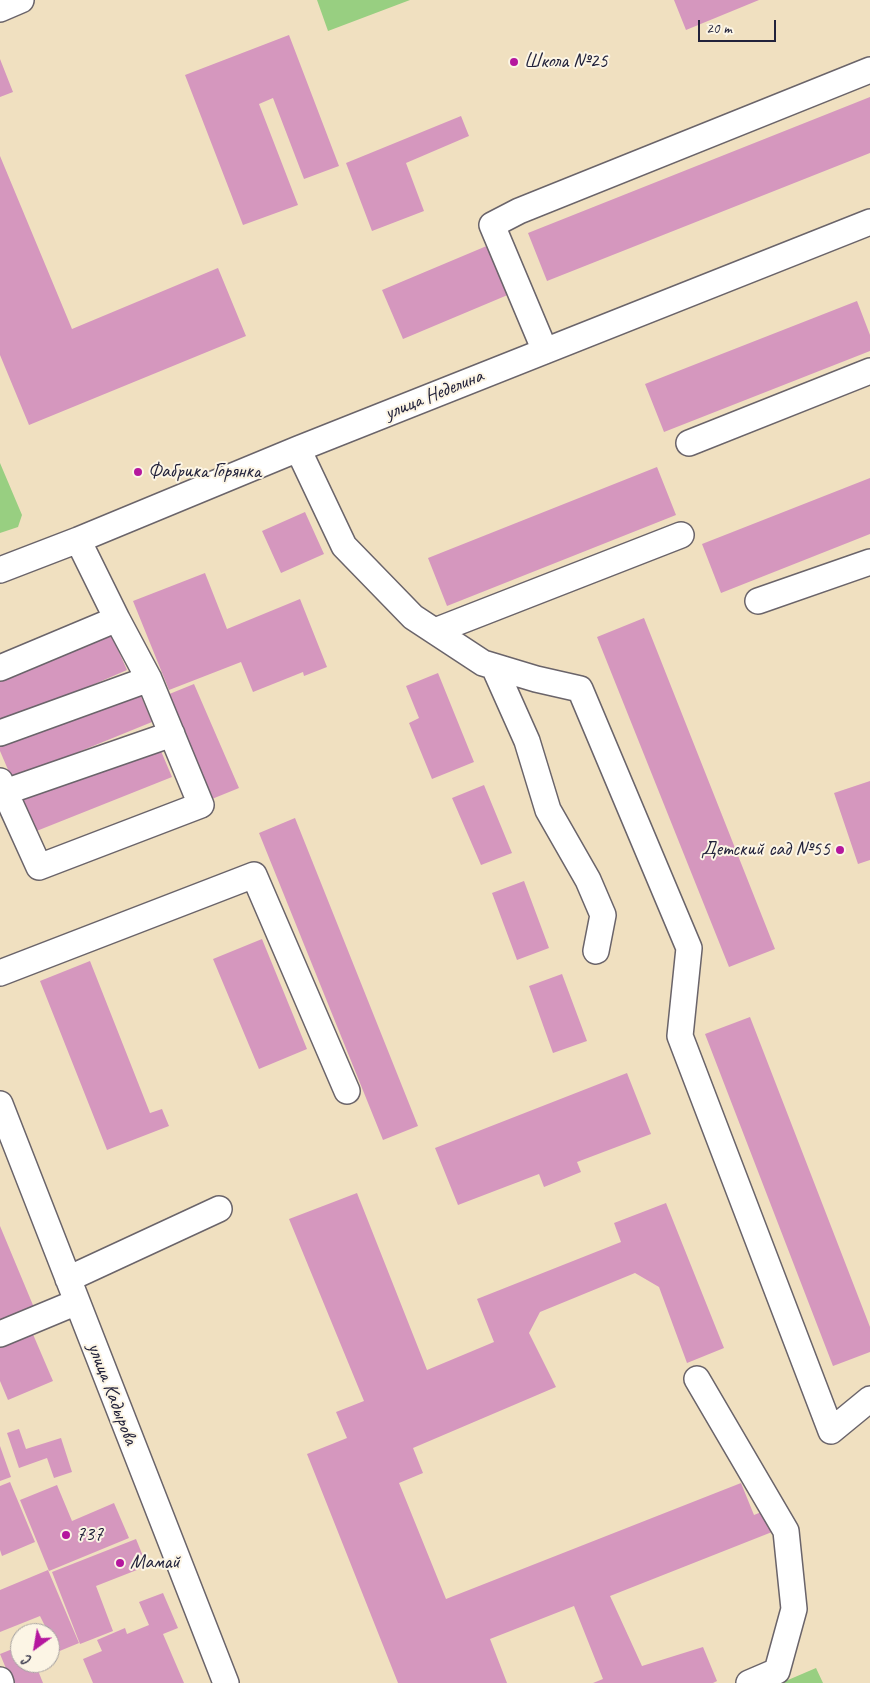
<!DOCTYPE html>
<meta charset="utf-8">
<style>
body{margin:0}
#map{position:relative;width:870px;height:1683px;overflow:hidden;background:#f0e0c0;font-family:Caveat,sans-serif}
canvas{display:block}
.north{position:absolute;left:10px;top:1623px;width:50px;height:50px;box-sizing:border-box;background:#fcf5e5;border:1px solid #a5a1a1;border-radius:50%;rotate:212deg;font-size:14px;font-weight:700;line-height:20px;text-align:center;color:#22223b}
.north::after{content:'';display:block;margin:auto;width:18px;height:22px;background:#b5179e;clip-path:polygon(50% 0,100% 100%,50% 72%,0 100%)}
.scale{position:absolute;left:698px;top:20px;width:78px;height:22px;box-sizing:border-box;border:2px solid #22223b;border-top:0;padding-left:6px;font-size:15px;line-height:18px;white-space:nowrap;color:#22223b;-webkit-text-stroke:4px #fcf5e5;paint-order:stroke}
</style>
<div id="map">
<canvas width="870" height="1683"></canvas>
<div class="north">С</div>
<div class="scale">20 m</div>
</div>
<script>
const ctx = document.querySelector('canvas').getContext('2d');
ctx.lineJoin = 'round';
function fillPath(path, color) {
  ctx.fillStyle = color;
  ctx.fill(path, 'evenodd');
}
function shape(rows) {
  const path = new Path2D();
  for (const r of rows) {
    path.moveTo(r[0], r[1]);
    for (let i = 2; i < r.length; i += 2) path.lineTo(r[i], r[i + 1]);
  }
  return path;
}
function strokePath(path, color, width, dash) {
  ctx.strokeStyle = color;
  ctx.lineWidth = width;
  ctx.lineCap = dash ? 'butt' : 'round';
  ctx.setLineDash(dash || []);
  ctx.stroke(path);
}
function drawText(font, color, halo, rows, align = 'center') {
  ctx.font = font + ' Caveat,sans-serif';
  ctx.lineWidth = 4;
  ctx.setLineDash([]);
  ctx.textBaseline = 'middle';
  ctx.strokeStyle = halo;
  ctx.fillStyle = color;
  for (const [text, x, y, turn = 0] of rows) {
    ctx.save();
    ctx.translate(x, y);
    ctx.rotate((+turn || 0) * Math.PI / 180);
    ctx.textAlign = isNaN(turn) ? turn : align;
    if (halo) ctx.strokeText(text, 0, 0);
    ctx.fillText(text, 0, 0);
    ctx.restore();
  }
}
fillPath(shape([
 [317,0,410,0,328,31],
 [0,463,22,515,18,527,0,533],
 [816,1668,823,1683,781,1683]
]), '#98cf81');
fillPath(shape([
 [674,0,759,0,686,30],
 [289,35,339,166,304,179,273,98,259,104,298,205,243,225,185,75],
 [0,59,13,92,0,97],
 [870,97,870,153,547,281,528,233],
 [461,116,469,136,406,163,424,211,372,231,346,163],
 [0,156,72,329,218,268,246,336,29,425,0,355],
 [489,245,510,294,403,339,382,290],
 [857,301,870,335,870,351,664,432,645,384],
 [657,467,676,515,447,606,428,558],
 [870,478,870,534,721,593,702,544],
 [305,512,324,554,281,573,262,531],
 [205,573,227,629,300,599,327,667,304,676,303,672,253,692,241,662,169,690,133,601],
 [644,618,775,949,729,967,597,637],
 [111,634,127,670,0,725,0,682],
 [438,673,474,762,432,779,409,723,419,718,406,686],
 [194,684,239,788,207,801,162,697],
 [138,689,152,722,12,779,0,751,0,746],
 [158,744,172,777,34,832,20,799],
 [870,781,870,860,858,864,834,793],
 [484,785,512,853,481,865,452,798],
 [295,818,418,1126,383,1140,259,833],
 [524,881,549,948,517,960,492,893],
 [262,939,307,1049,259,1069,213,959],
 [90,961,150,1113,162,1109,169,1126,107,1150,40,981],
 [562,974,587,1041,553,1053,529,986],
 [750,1017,870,1327,870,1352,833,1366,705,1034],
 [627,1073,651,1134,577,1162,581,1172,544,1187,539,1174,458,1205,435,1148],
 [357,1193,427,1370,494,1342,477,1299,621,1242,614,1223,666,1203,724,1348,687,1363,659,1287,635,1273,540,1312,529,1333,556,1387,413,1448,423,1473,399,1483,446,1599,741,1483,754,1515,764,1511,772,1532,610,1596,642,1666,703,1647,717,1681,713,1683,593,1683,603,1679,574,1606,490,1639,507,1683,398,1683,307,1454,347,1438,336,1412,364,1401,289,1219],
 [0,1226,35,1310,0,1325],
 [29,1325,53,1381,8,1400,0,1381,0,1337],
 [19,1429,26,1449,61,1438,72,1472,54,1478,47,1458,19,1468,7,1433],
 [0,1446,11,1477,0,1481],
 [10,1482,35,1542,2,1556,0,1550,0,1486],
 [57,1485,72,1521,114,1503,129,1538,49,1571,20,1500],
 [136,1539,147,1566,96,1586,113,1631,80,1644,52,1572],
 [48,1570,79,1643,50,1655,50,1633,40,1633,39,1628,45,1626,40,1616,0,1632,0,1590],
 [163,1593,178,1628,163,1634,184,1683,93,1683,83,1659,102,1651,97,1640,125,1628,127,1634,149,1625,139,1602],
 [20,1646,20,1663,35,1663,43,1683,12,1683,0,1654]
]), '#d597be');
const minor = shape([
 [0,9,21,0],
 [545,351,492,225,519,211,870,70],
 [689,443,870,371],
 [298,449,344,546,413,617,483,663,536,679,580,689,689,948,680,1036,831,1431,870,1399],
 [78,540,117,619],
 [0,570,78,540,298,449,870,222],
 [758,601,870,562],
 [435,631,681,535],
 [494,667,527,741,548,810,588,880,603,915,596,951],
 [0,668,117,619,149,679,201,805,39,867,0,781],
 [0,733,149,679],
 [5,792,172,734],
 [0,973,254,875,347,1091],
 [0,1104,226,1683],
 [68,1279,219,1209],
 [0,1334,77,1302],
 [697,1379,786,1531,794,1609,777,1671,749,1683],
 [0,1680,1,1683]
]);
strokePath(minor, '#6a646a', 28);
strokePath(minor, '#fff', 25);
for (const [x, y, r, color] of [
 [514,62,5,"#b5179e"],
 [138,472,5,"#b5179e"],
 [840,850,5,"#b5179e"],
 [66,1535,5,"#b5179e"],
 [120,1563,5,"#b5179e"]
]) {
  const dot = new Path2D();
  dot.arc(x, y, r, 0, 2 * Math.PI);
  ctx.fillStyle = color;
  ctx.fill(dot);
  strokePath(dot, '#fcf5e5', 2);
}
drawText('20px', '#22223b', '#fcf5e5', [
 ["Школа №25",524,62],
 ["Фабрика Горянка",148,472],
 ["Детский сад №55",830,850,"right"],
 ["737",76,1535],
 ["Мамай",130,1563]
], 'left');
drawText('20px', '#22223b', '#fcf5e5', [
 ["улица Неделина",434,395,-22],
 ["улица Кадырова",112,1394,69]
]);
</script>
